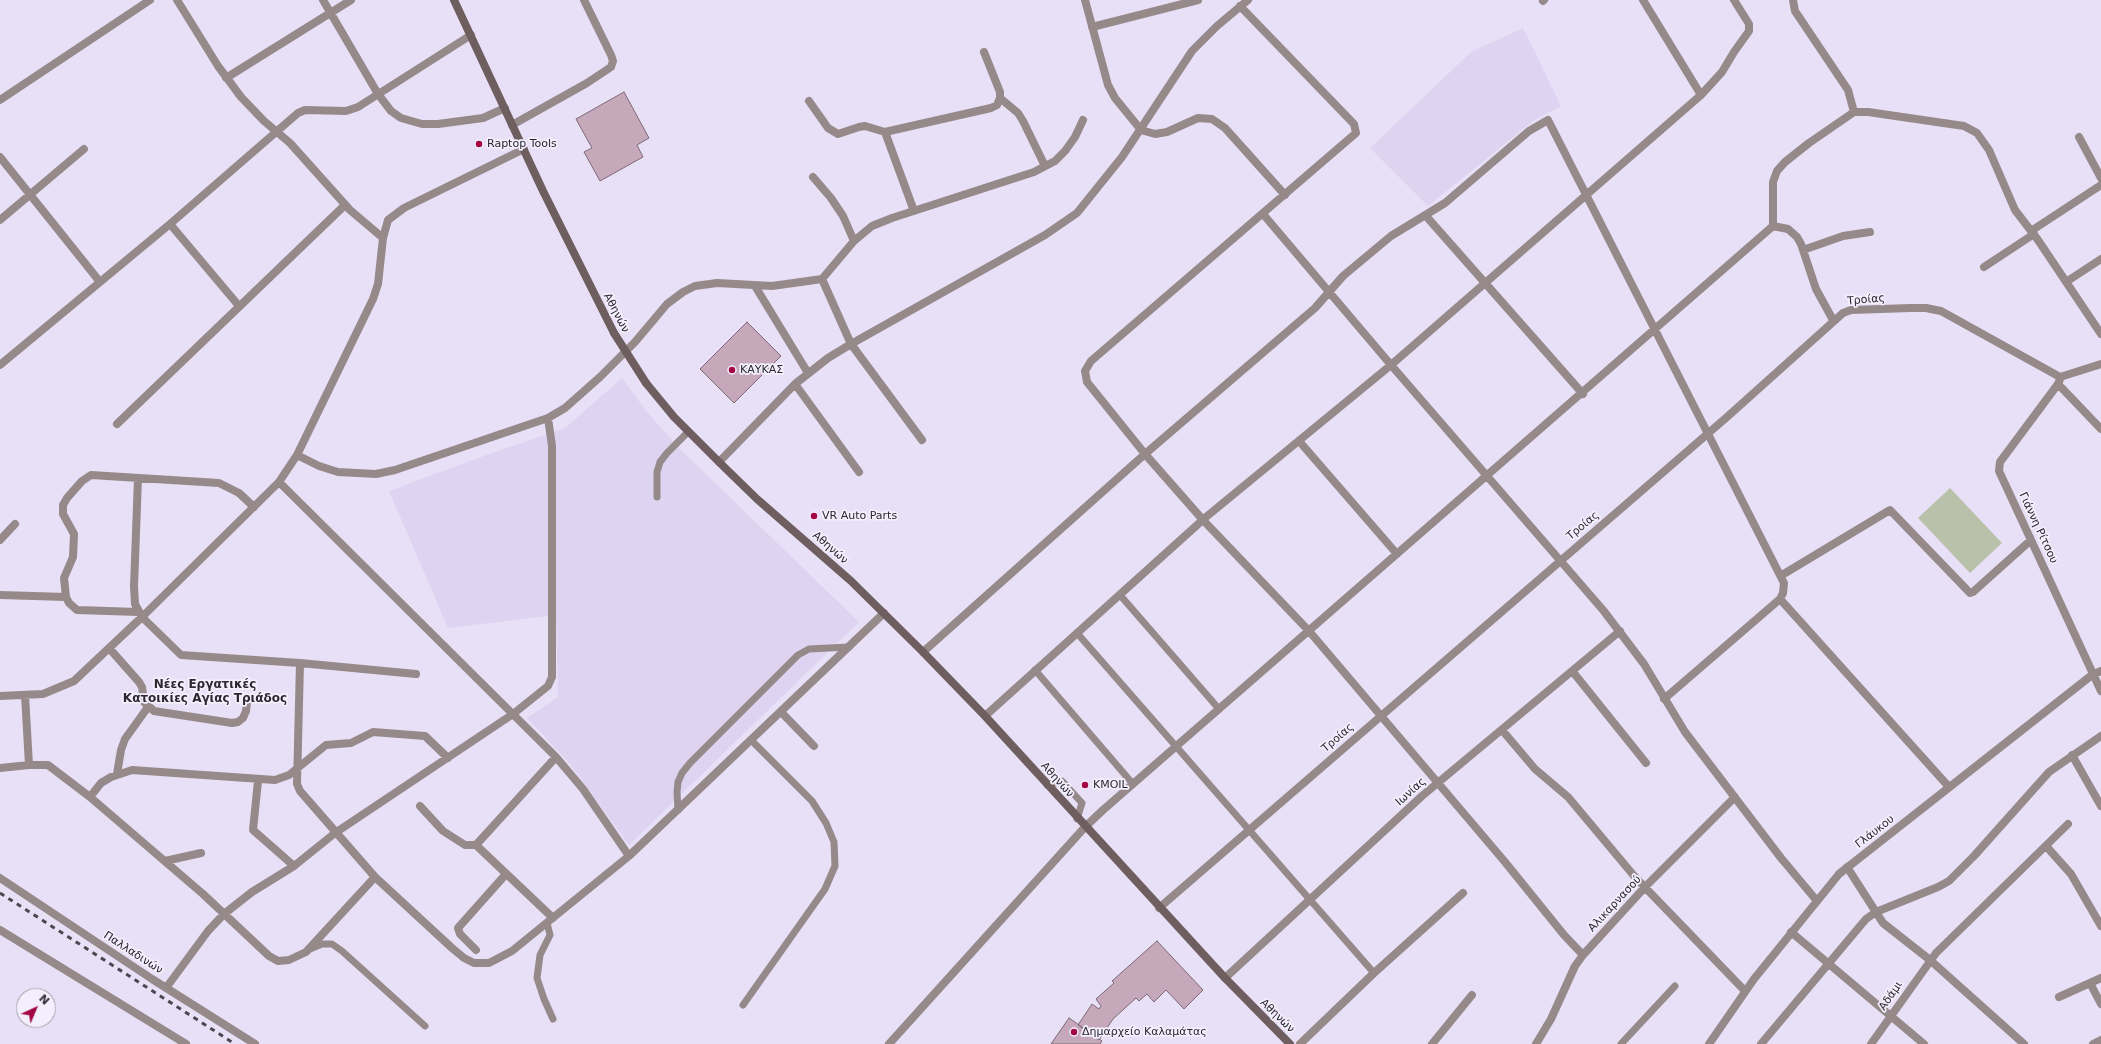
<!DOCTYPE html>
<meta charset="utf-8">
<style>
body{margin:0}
#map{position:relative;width:2101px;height:1044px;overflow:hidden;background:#e8e0f6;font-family:"DejaVu Sans",sans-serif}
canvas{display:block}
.north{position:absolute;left:16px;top:988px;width:40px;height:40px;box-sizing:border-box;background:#f4effd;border:1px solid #a49fab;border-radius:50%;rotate:44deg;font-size:11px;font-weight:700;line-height:16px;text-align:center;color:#2b2830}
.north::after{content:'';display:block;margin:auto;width:14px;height:18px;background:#a20744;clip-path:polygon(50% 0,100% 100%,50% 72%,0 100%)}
</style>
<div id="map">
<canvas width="2101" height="1044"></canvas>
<div class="north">N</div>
</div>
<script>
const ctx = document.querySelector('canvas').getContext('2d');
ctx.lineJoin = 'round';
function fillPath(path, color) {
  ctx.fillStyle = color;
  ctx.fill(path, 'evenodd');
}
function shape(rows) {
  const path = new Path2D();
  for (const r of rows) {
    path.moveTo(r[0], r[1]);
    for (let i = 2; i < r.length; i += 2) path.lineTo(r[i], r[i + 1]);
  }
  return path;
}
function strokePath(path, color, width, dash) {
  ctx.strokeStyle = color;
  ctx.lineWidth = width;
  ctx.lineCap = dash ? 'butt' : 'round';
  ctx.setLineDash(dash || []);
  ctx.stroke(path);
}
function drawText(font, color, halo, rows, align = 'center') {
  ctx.font = font + ' "DejaVu Sans",sans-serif';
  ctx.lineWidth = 3.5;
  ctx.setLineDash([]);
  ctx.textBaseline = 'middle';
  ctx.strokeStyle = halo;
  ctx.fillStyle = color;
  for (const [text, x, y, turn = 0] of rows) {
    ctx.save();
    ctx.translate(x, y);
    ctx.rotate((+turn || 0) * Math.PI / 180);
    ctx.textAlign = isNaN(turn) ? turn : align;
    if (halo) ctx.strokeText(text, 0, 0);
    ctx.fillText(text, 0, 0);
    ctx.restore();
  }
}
fillPath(shape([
 [1523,28,1561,106,1533,121,1428,206,1370,148,1471,52],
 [622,378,647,412,681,450,859,622,629,845,570,764,527,718,558,697,556,615,448,628,389,491,489,454,565,428]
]), '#ded4f1');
fillPath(shape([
 [1950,488,2002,543,1970,573,1918,518]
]), '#bac1ab');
const building = shape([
 [624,92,649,138,637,145,643,157,600,181,584,152,592,148,576,119,624,92],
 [747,322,781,356,734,403,700,369,747,322],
 [1157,941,1203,990,1184,1009,1166,990,1154,1002,1147,994,1139,1001,1136,998,1113,1019,1099,1040,1078,1025,1092,1004,1099,1009,1101,1006,1096,999,1114,983,1112,981,1157,941],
 [1069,1018,1102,1041,1100,1044,1051,1044,1069,1018]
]);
fillPath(building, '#c5a8ba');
strokePath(building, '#7c6875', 1);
strokePath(shape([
 [657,497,657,472,660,462,667,453,688,432],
 [1120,595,1219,709],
 [1077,633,1374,973],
 [1035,670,1133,784],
 [1047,785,1062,781,1082,803,1077,819],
 [678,810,677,792,678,782,682,773,690,763,798,655,809,649,849,647],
 [547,923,550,935,540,955,537,978,544,999,553,1019],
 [310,949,322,944,332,944,342,951,425,1026],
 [743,1005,825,889,835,866,834,842,826,823,812,801,752,741],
 [1621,1044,1675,986]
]), '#95898a', 7);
strokePath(shape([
 [177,0,218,66,241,97,264,121,290,143,350,210,383,238],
 [323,0,378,94,391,111,401,118,422,124,438,124,483,118,505,108],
 [1085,0,1108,85,1115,98,1141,130,1155,134,1167,132,1198,118,1212,119,1225,128,1285,195],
 [1793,0,1795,11,1848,90,1854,112],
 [1543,1,1544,0],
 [1240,6,1354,124,1356,133,1091,361,1085,371,1087,382,1145,454,1203,520,1309,631,1505,862,1564,935,1583,955],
 [1092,27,1198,0],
 [226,78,351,0],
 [1701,95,1722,72,1734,52,1749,31,1749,24,1734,0],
 [1000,98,1018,113,1023,121,1045,166],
 [0,100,150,0],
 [809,101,828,128,838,134,859,127,865,126,885,132,991,108,997,105,1000,98,1000,92,984,52],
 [512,125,587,83,611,67,613,61,611,55,584,0],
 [885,132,914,211],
 [2079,137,2101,178],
 [0,157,100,282],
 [813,177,831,198,843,216,854,241],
 [1263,214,1391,365,1603,610,1644,664,1685,732,1781,858,1817,901],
 [1426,216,1583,394],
 [0,220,84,149],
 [170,224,239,306],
 [1773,226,1788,229,1797,237,1801,244,1816,289,1833,320],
 [2031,231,2101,185],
 [1803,250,1843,236,1870,232],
 [1984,267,2034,234],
 [822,279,851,344,922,440],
 [2066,282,2101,259],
 [755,286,808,373],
 [0,365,170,224,298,113,305,110,346,111,358,107,471,35],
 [2060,379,2058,384,2101,429],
 [795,384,859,472],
 [2058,384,2000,462,1999,471,2101,691],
 [117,424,345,205],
 [1299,441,1397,554],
 [297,455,319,466,338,472,376,474,395,470,548,418,565,408,600,377,635,342,667,304,683,292,695,286,717,283,772,286,822,279,854,241,872,226,892,218,1034,172,1055,161,1065,151,1075,137,1083,120],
 [719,462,795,384,828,358,851,344,1045,235,1077,213,1122,157,1192,51,1217,26,1248,0],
 [138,478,134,587,135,604,142,617,181,655,300,663,416,674],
 [279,482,556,757,583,789,629,856],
 [0,540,15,524],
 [1782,575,1890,510,1970,593,1973,592,2031,540],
 [0,595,66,597],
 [1780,599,1949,787],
 [138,612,77,610,69,603,66,597,64,578,73,557,74,534,63,514,63,505,67,498,82,481,91,475,219,483,239,493,254,507],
 [109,648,139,682,142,687,144,702,154,711,232,723,238,722,243,718,246,711,247,701],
 [923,652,1145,454,1315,308,1343,276,1391,236,1445,203,1529,131,1548,120,1784,583,1783,593,1780,599,1664,699],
 [300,663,297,784,300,791,375,877,452,948,464,958,474,963,489,963,512,951,629,856,884,613],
 [1573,672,1646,763],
 [2092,675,2101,671],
 [0,696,43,694,74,681,142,617,279,482,297,455,373,299,378,284,383,238,388,220,404,208,524,149],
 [782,713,814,746],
 [985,716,1206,517,1391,365,1701,95,1643,0],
 [1502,730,1535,769,1568,797,1635,877,1745,991],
 [2072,755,2101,806],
 [29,765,48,765,90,797,203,894,269,956,278,961,289,960,306,952,375,877],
 [0,768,29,765,25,695],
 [117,774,121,750,125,739,148,707],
 [258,781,253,830,294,866],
 [90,797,101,783,111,777,132,770,275,780,289,775,326,745,351,743,373,732,425,736,448,758],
 [420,806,443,831,465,845,476,845],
 [2046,846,2071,874,2101,926],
 [165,861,201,853],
 [1847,867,1883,923,1930,960,2024,1044],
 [0,878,152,979,255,1044],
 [553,918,476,845,556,757],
 [0,930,186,1044],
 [1791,932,1924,1044],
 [476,950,460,934,458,928,506,874],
 [1225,978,1422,796,1620,631],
 [2090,983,2101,1004],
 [166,988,208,931,224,914,252,892,294,866,335,833,513,714,548,686,552,677,552,446,548,418],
 [2059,997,2101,978],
 [889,1044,1085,827,1103,810,1773,226,1773,182,1777,171,1785,162,1809,143,1854,112,1868,112,1964,126,1977,133,1989,150,2015,210,2038,240,2101,334],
 [1300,1044,1374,973,1463,893],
 [1432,1044,1472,995],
 [1536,1044,1551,1019,1575,966,1583,955,1645,887,1735,797],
 [1761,1044,1866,919,1876,912,1938,887,1949,881,1974,856,2049,772,2101,736],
 [1871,1044,1936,953,2068,824],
 [2093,1044,2101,1040]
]), '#95898a', 8);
strokePath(shape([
 [1159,908,1727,417,1843,313,1851,310,1911,308,1926,308,1941,311,2060,377,2101,364],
 [1709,1044,1754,979,1839,874,2092,675]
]), '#95898a', 8);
strokePath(shape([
 [454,0,543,191,614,333],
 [646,383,674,417,719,462,757,499,851,581,923,652,985,716,1225,978,1290,1044]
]), '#6e5e5f', 8);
strokePath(shape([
 [0,893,235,1044]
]), '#4b4751', 3, [5, 5]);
strokePath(shape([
 [614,333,646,383]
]), '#6e5e5f', 8);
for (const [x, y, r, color] of [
 [479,144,4,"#a20744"],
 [732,370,4,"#a20744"],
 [814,516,4,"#a20744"],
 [1085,785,4,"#a20744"],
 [1074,1032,4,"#a20744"]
]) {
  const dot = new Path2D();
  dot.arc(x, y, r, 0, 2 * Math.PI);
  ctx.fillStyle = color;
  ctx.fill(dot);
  strokePath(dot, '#f4effd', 1.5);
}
drawText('11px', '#2b2830', '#f4effd', [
 ["Raptop Tools",487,144],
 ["ΚΑΥΚΑΣ",740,370],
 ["VR Auto Parts",822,516],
 ["KMOIL",1093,785],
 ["Δημαρχείο Καλαμάτας",1082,1032]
], 'left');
drawText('11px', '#2b2830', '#f4effd', [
 ["Τροίας",1866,300,-5],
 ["Αθηνών",616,313,62],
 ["Τροίας",1583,526,-40],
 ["Γιάννη Ρίτσου",2038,528,65],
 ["Αθηνών",830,548,41],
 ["Τροίας",1338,738,-41],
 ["Αθηνών",1057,780,48],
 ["Ιωνίας",1411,792,-42],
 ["Γλάυκου",1875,832,-38],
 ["Αλικαρνασού",1615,904,-47],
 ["Παλλαδινών",133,953,33],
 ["Αδάμι",1891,996,-56],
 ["Αθηνών",1277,1016,44]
]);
drawText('bold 12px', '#2b2830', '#f4effd', [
 ["Νέες Εργατικές",205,685],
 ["Κατοικίες Αγίας Τριάδος",205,699]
]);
</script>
